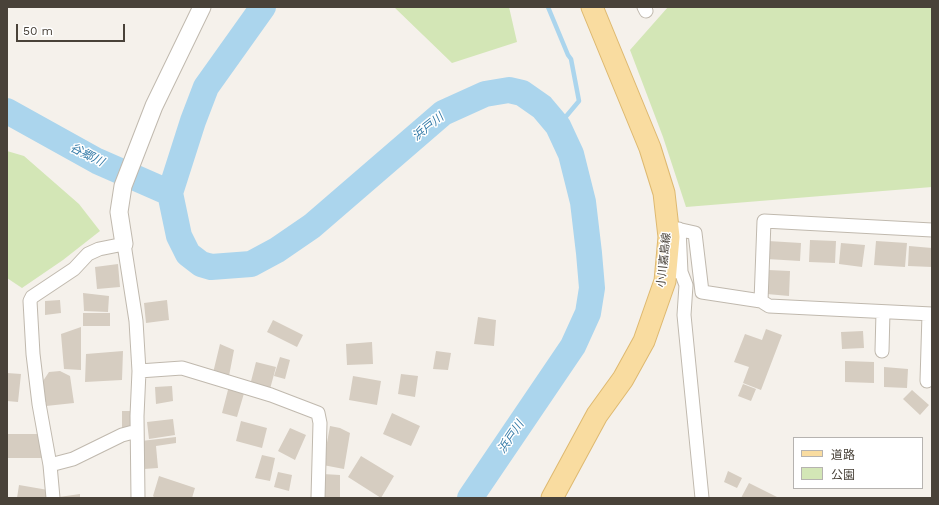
<!DOCTYPE html>
<meta charset="utf-8">
<style>
body{margin:0}
#map{position:relative;width:939px;height:505px;overflow:hidden;background:#f5f1eb;font-family:"Work Sans","Noto Sans JP",sans-serif}
canvas{display:block}
.frame{position:absolute;inset:0;border:8px solid #494239;pointer-events:none}
.legend{position:absolute;left:793px;top:437px;width:130px;height:52px;box-sizing:border-box;background:#fff;border:1px solid #b6b3b0;margin:0;padding:5px 7px;list-style:none;font-size:12px;color:#494239}
.legend li{display:flex;align-items:center;gap:8px;height:20px}
.legend b{width:20px;border:1px solid #b6b3b0}
.scale{position:absolute;left:16px;top:24px;width:109px;height:18px;box-sizing:border-box;border:2px solid #494239;border-top:0;padding-left:5px;font-size:12px;line-height:14px;white-space:nowrap;color:#494239;-webkit-text-stroke:3px #fff;paint-order:stroke}
</style>
<div id="map">
<canvas width="939" height="505"></canvas>
<div class="frame"></div>
<ul class="legend">
<li><b style="height:5px;background:#f9dca0"></b>道路</li>
<li><b style="height:11px;background:#d3e6b6"></b>公園</li>
</ul>
<div class="scale">50 m</div>
</div>
<script>
const ctx = document.querySelector('canvas').getContext('2d');
ctx.lineJoin = 'round';
function fillPath(path, color) {
  ctx.fillStyle = color;
  ctx.fill(path, 'evenodd');
}
function shape(rows) {
  const path = new Path2D();
  for (const r of rows) {
    path.moveTo(r[0], r[1]);
    for (let i = 2; i < r.length; i += 2) path.lineTo(r[i], r[i + 1]);
  }
  return path;
}
function strokePath(path, color, width, dash) {
  ctx.strokeStyle = color;
  ctx.lineWidth = width;
  ctx.lineCap = dash ? 'butt' : 'round';
  ctx.setLineDash(dash || []);
  ctx.stroke(path);
}
function drawText(font, color, halo, rows, align = 'center') {
  ctx.font = font + ' "Work Sans","Noto Sans JP",sans-serif';
  ctx.lineWidth = 3;
  ctx.setLineDash([]);
  ctx.textBaseline = 'middle';
  ctx.strokeStyle = halo;
  ctx.fillStyle = color;
  for (const [text, x, y, turn = 0] of rows) {
    ctx.save();
    ctx.translate(x, y);
    ctx.rotate((+turn || 0) * Math.PI / 180);
    ctx.textAlign = isNaN(turn) ? turn : align;
    if (halo) ctx.strokeText(text, 0, 0);
    ctx.fillText(text, 0, 0);
    ctx.restore();
  }
}
fillPath(shape([
 [394,7,509,7,517,42,452,63],
 [668,7,932,7,932,187,686,207,663,137,630,50],
 [7,151,24,156,79,204,100,231,63,260,22,288,7,278]
]), '#d3e6b6');
strokePath(shape([
 [548,7,568,55,571,59,579,101,558,126]
]), '#abd5ed', 4.5);
strokePath(shape([
 [263,7,206,87,193,121,170,193,179,236,188,254,201,264,211,267,251,264,277,250,312,226,443,113,485,94,509,90,522,93,542,107,558,126,571,154,583,202,589,253,592,288,588,313,573,346,470,498],
 [7,111,97,161,170,193]
]), '#abd5ed', 26);
fillPath(shape([
 [810,240,836,241,835,263,809,262],
 [768,241,801,243,800,261,767,259],
 [876,241,907,243,905,267,874,265],
 [841,243,865,245,862,267,839,264],
 [909,246,932,248,932,267,908,266],
 [118,264,120,287,97,289,95,267],
 [768,270,790,271,789,296,767,294],
 [83,293,109,296,108,312,84,311],
 [60,300,61,313,45,315,45,301],
 [167,300,169,320,146,323,144,303],
 [83,313,110,313,110,326,83,326],
 [478,317,496,320,494,346,474,344],
 [273,320,303,335,297,347,267,332],
 [81,327,81,370,64,369,61,334],
 [766,329,782,335,761,390,743,383,749,367,734,362,745,334,762,340],
 [863,331,864,348,842,349,841,332],
 [372,342,373,364,347,365,346,344],
 [220,344,234,350,229,376,213,373],
 [123,351,122,380,85,382,86,354],
 [436,351,451,353,448,370,433,369],
 [280,357,290,360,285,379,274,376],
 [845,361,874,362,874,383,845,382],
 [256,362,276,367,270,389,250,385],
 [884,367,908,369,907,388,884,387],
 [60,371,70,376,74,403,46,406,41,384,49,372],
 [7,373,21,374,18,402,7,401],
 [401,374,418,376,415,397,398,394],
 [353,376,381,381,377,405,349,400],
 [743,384,756,389,751,401,738,396],
 [172,386,173,401,156,404,155,387],
 [229,386,245,390,237,417,222,413],
 [912,390,929,405,920,415,903,399],
 [122,411,131,411,131,428,122,428],
 [392,413,420,426,411,446,383,434],
 [173,419,175,435,149,439,147,422],
 [241,421,267,428,262,448,236,441],
 [330,426,340,428,350,433,344,469,323,465],
 [290,428,306,435,295,460,278,451],
 [7,434,41,434,42,458,7,458],
 [176,437,176,443,156,446,158,468,144,469,141,441],
 [262,455,275,458,270,481,255,478],
 [361,456,394,476,381,498,348,477],
 [728,471,742,478,737,488,724,482],
 [278,472,292,475,289,491,274,487],
 [323,474,340,475,340,498,322,498],
 [159,476,195,488,192,498,155,498,153,496],
 [749,483,779,498,741,498],
 [19,485,48,490,47,498,17,498],
 [80,494,80,498,59,498,59,497]
]), '#d6cdc1');
const minor = shape([
 [644,7,646,11],
 [668,227,695,233,702,292,761,301,769,306,932,314],
 [679,229,681,272],
 [666,270,681,272,686,285,684,315,702,498],
 [761,301,764,221,932,230],
 [882,351,883,312],
 [139,371,182,368,271,395,318,413,320,423,318,498],
 [927,381,929,314],
 [50,465,73,459,122,435,137,431],
 [53,498,50,465,39,404,33,354,30,301,32,297,74,269,88,254,99,249,124,244,136,321,139,371,137,416,138,498]
]);
const tertiary = shape([
 [124,244,119,212,123,186,154,106,202,7]
]);
const primary = shape([
 [552,498,597,415,623,379,644,341,665,281,669,237,664,193,650,148,592,7]
]);
strokePath(minor, '#c0b9ae', 15);
strokePath(tertiary, '#c0b9ae', 19);
strokePath(primary, '#deb970', 23);
strokePath(minor, '#fff', 13);
strokePath(tertiary, '#fff', 17);
strokePath(primary, '#f9dca0', 21);
drawText('11px', '#494239', '#fff', [
 ["小川嘉島線",664,260,-84]
]);
drawText('italic 12px', '#357ba8', '#fff', [
 ["浜戸川",428,127,-39],
 ["谷郷川",87,155,27],
 ["浜戸川",511,437,-56]
]);
</script>
